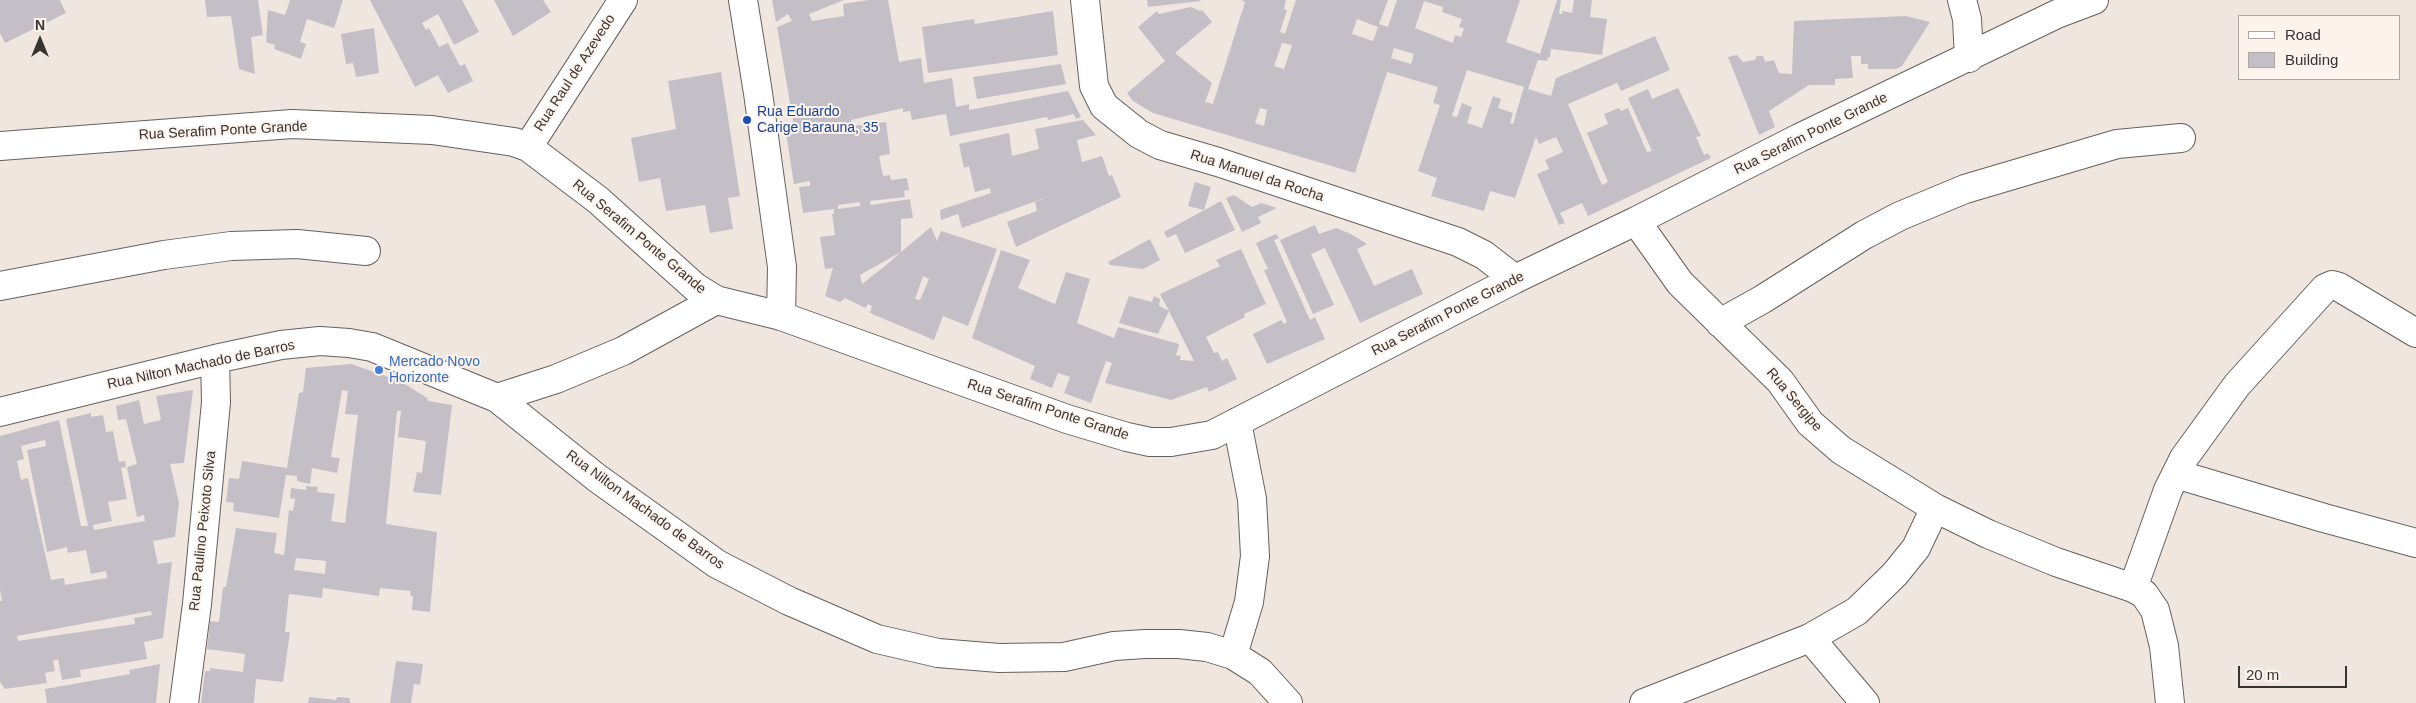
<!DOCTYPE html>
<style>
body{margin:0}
#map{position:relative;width:2416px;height:703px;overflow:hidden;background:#efe6e0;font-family:Helvetica,sans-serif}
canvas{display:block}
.legend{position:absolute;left:2238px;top:15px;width:162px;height:65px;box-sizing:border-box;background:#fcf3ed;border:1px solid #ada6a2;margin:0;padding:6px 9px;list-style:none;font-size:15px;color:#373331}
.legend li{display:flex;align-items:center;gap:10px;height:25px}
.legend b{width:25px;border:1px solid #ada6a2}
.north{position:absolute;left:15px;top:15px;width:50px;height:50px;-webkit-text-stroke:4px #fcf3ed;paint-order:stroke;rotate:0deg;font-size:14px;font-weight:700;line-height:20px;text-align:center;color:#373331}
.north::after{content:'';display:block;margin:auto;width:18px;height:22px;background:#373331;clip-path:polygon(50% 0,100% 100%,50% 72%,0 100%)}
.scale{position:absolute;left:2238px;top:666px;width:109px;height:22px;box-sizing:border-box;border:2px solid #373331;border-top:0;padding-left:6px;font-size:15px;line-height:18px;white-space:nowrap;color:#373331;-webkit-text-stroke:4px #fcf3ed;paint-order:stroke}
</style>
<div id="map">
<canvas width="2416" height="703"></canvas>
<ul class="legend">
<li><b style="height:6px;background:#fff"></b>Road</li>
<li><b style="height:14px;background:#c4bfc7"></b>Building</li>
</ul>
<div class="north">N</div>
<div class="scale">20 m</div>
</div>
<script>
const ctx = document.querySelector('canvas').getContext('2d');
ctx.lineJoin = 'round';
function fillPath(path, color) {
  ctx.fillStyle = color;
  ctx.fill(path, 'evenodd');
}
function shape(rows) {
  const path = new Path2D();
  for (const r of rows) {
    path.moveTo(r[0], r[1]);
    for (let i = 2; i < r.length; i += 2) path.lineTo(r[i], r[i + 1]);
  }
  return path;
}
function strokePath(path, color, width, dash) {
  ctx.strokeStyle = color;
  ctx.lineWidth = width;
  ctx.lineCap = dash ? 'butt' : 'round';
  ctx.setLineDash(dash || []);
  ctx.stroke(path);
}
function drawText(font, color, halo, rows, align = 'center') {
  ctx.font = font + ' Helvetica,sans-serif';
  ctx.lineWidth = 4;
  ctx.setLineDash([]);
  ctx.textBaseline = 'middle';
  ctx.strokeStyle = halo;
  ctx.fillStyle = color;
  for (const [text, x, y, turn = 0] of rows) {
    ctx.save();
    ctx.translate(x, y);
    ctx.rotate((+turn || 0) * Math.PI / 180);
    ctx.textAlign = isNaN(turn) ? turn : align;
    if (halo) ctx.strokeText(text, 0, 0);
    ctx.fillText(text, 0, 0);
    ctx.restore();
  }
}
fillPath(shape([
 [0,0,60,0,66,13,5,43,0,33],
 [205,0,258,0,263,35,251,37,255,74,239,69,231,16,207,17],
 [290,0,343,0,334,28,307,19,300,42,306,44,301,59,274,49,275,45,266,42,268,10,285,15],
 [370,0,462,0,479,32,454,45,438,14,422,23,426,30,429,28,439,47,448,43,460,66,465,64,473,81,448,93,438,75,415,87],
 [494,0,543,0,551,12,513,36],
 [772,0,844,0,809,14,812,21,844,16,843,4,869,0,888,0,899,62,921,58,924,83,952,78,956,107,969,104,969,110,1068,91,1081,117,1076,119,1074,114,1048,120,1047,117,950,136,946,114,912,120,910,111,903,112,903,108,851,120,852,126,886,122,890,154,879,156,883,176,890,175,891,180,907,178,909,190,904,191,905,197,870,201,871,205,910,199,913,218,901,219,901,252,931,227,937,241,941,231,997,249,968,326,943,316,934,340,870,313,872,306,868,304,865,308,845,298,840,302,825,296,833,268,825,269,820,237,835,235,832,214,834,214,834,209,803,213,799,187,810,186,810,181,794,184,786,133,795,132,777,27,792,21,788,14,776,22],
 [860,202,860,206,838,209,838,205],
 [901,252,885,266,862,284,860,275],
 [923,276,929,279,920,300,915,299],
 [1147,0,1200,0,1201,1,1148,7],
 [1241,0,1286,0,1284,9,1287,10,1280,32,1285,34,1296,0,1388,0,1379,24,1388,27,1397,0,1520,0,1506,42,1540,54,1557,0,1561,0,1559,14,1562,14,1562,11,1572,13,1574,0,1592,0,1590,17,1607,19,1602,55,1551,49,1550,58,1548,57,1547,61,1538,60,1528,89,1551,96,1556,78,1655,36,1670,70,1621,91,1617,83,1568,104,1602,185,1608,182,1587,133,1608,124,1604,114,1619,108,1621,111,1628,108,1647,152,1652,151,1628,98,1648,89,1652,99,1678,88,1701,136,1696,137,1704,155,1708,153,1711,158,1588,216,1582,203,1560,213,1565,223,1559,225,1537,174,1549,169,1545,160,1563,152,1556,137,1539,144,1536,137,1515,198,1490,191,1484,211,1431,196,1437,178,1418,171,1440,105,1433,103,1438,87,1387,72,1355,173,1153,113,1133,101,1127,93,1165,61,1138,27,1157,11,1159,14,1191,7,1200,11,1202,10,1212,22,1175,53,1212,83,1205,102,1213,104,1245,2],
 [1424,1,1443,7,1442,12,1462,19,1459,27,1464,28,1461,37,1455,35,1453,43,1415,28],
 [1357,19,1378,27,1373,41,1352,34],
 [1282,43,1292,45,1284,69,1274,66],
 [1394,48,1414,54,1411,64,1391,58],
 [1467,70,1524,87,1513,124,1510,123,1513,113,1498,108,1501,99,1493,96,1482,128,1467,123,1472,107,1462,103,1457,117,1452,116],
 [1260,108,1267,110,1264,126,1255,123],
 [1053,11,1058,55,928,73,922,27,974,19,975,24],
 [1906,16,1930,22,1902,66,1896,69,1868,69,1868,64,1861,64,1861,56,1851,56,1853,78,1835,79,1835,85,1809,85,1769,111,1775,127,1759,135,1728,57,1737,55,1743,62,1755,60,1757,56,1763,56,1765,62,1774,60,1779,73,1792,74,1794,21],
 [374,28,379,73,356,77,353,63,346,64,341,34],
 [1061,64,1066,84,977,99,973,77],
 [721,72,740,196,728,198,733,229,710,233,705,205,666,211,660,178,639,182,631,138,676,129,668,81],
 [1083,120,1096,135,1077,140,1082,162,1102,156,1109,176,1112,175,1121,197,1016,247,1007,222,1037,211,1035,202,1050,196,962,228,958,214,941,220,940,210,991,193,990,188,975,192,969,166,964,168,959,144,1009,133,1012,156,1039,149,1035,129],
 [1195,182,1211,187,1204,210,1188,206],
 [1234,195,1252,207,1261,203,1277,208,1258,217,1261,223,1242,232,1226,198],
 [1221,201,1235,230,1185,253,1176,234,1167,238,1164,232],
 [1315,225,1319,234,1336,228,1351,234,1367,244,1357,249,1374,286,1412,269,1423,294,1360,323,1325,248,1311,254,1334,305,1313,314,1280,240],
 [1276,234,1279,238,1274,240,1310,320,1315,317,1325,339,1267,364,1253,334,1281,320,1284,324,1287,322,1264,270,1268,269,1256,243],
 [1150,239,1160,260,1143,269,1110,265,1108,262],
 [1241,249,1266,304,1244,314,1245,317,1206,337,1214,353,1218,352,1222,361,1227,358,1237,379,1209,392,1207,387,1171,400,1105,383,1112,363,1106,361,1091,403,1064,393,1070,377,1058,373,1052,388,1030,379,1035,366,972,338,1001,250,1030,260,1018,288,1055,304,1066,272,1090,279,1077,323,1114,338,1118,327,1179,344,1176,355,1181,356,1180,360,1194,361,1169,311,1158,334,1119,323,1129,296,1152,302,1154,296,1160,299,1159,306,1169,311,1160,294,1220,266,1216,260],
 [351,364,400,381,427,398,428,401,452,405,441,495,413,492,417,472,422,473,426,441,398,437,401,411,397,411,386,524,437,532,430,612,412,610,413,596,410,596,411,591,380,588,379,596,323,588,322,598,289,594,285,632,290,632,283,682,256,679,254,703,201,703,205,671,210,671,210,668,243,672,245,654,207,649,210,621,219,622,223,587,226,587,236,528,277,533,274,553,284,555,289,510,293,511,295,499,290,498,291,488,306,490,306,486,318,487,317,492,335,494,331,521,345,523,358,415,345,414,348,391,342,390,331,457,340,458,337,473,312,468,310,484,297,481,297,476,286,475,279,518,233,511,234,503,226,502,229,478,239,479,242,461,287,468,299,393,303,392,306,368],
 [296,558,326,561,325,574,294,570],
 [193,390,184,463,170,464,179,503,175,537,153,541,158,564,172,562,163,638,144,642,147,659,80,670,81,677,62,680,58,659,53,661,55,671,45,673,47,683,5,689,0,682,0,601,2,601,0,590,0,436,59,420,81,526,88,526,66,419,91,413,91,417,103,415,106,432,113,431,119,462,125,461,126,467,121,468,127,499,108,502,112,521,93,525,94,530,145,521,144,515,137,517,127,467,137,464,126,419,118,420,116,406,139,400,144,424,161,420,156,396],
 [45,440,46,446,27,450,47,552,67,547,68,553,86,550,91,574,106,571,107,578,65,585,64,578,51,580,28,478,21,480,17,461,24,459,21,446],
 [151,611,152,615,134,618,135,624,18,641,17,636],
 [396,661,423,664,420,685,414,684,411,703,390,703],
 [160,664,156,703,47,703,45,689,130,674,129,670],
 [309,697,336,700,337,697,350,698,350,703,308,703]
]), '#c4bfc7');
const minor = shape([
 [743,0,758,93,782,267,781,316],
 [1085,0,1094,86,1104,106,1139,134,1160,145,1218,162,1458,242,1484,255,1515,279],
 [1962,0,1967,19,1969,58],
 [0,146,292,124,432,130,514,142,528,147,598,200,695,287,716,300,781,316,1067,419,1127,437,1150,442,1171,442,1212,435,1515,279,1636,221,1799,138,2057,14,2094,0],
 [528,147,623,0],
 [1636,221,1680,283,1780,381,1810,423,1841,450,1935,508,1988,534,2056,562,2133,588,2144,594,2155,610,2164,646,2170,703],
 [0,286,164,255,231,246,297,244,366,251],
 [1720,323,1763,299,1864,235,1900,216,1965,189,2117,144,2181,138],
 [497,398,556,379,623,351,716,300],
 [0,412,215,359,281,345,320,341,349,343,372,347,497,398,597,478,717,564,789,601,877,639,938,653,999,658,1064,657,1114,646,1145,644,1179,644,1207,647,1233,655,1260,672,1288,703],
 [2176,474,2324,518,2416,543],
 [2133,588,2168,490,2184,458,2237,385,2325,288,2332,285,2339,287,2416,333],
 [1810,638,1865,703],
 [1233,655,1249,602,1255,556,1252,499,1237,422],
 [184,703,197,604,216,402,215,359],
 [1644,703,1810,638,1857,611,1895,574,1916,548,1935,508]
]);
strokePath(minor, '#67605b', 30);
strokePath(minor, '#fff', 28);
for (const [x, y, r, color] of [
 [747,120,5,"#1a4fb4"],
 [379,370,5,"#3f7fe0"]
]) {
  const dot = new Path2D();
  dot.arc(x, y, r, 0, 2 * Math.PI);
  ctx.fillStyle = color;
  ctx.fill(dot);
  strokePath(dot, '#fcf3ed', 2);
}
drawText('14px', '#373331', '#fcf3ed', [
 ["Rua Raul de Azevedo",575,73,-57],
 ["Rua Serafim Ponte Grande",223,131,-3],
 ["Rua Serafim Ponte Grande",1811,134,-26],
 ["Rua Manuel da Rocha",1257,176,18],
 ["Rua Serafim Ponte Grande",639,237,40],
 ["Rua Serafim Ponte Grande",1448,314,-27],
 ["Rua Nilton Machado de Barros",201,365,-12],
 ["Rua Sergipe",1794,400,50],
 ["Rua Serafim Ponte Grande",1048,410,18],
 ["Rua Nilton Machado de Barros",645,510,36],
 ["Rua Paulino Peixoto Silva",203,531,-84]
]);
drawText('14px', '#164399', '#fcf3ed', [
 ["Rua Eduardo",757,112],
 ["Carige Barauna, 35",757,128]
], 'left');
drawText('14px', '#366cbe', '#fcf3ed', [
 ["Mercado Novo",389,362],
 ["Horizonte",389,378]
], 'left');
</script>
